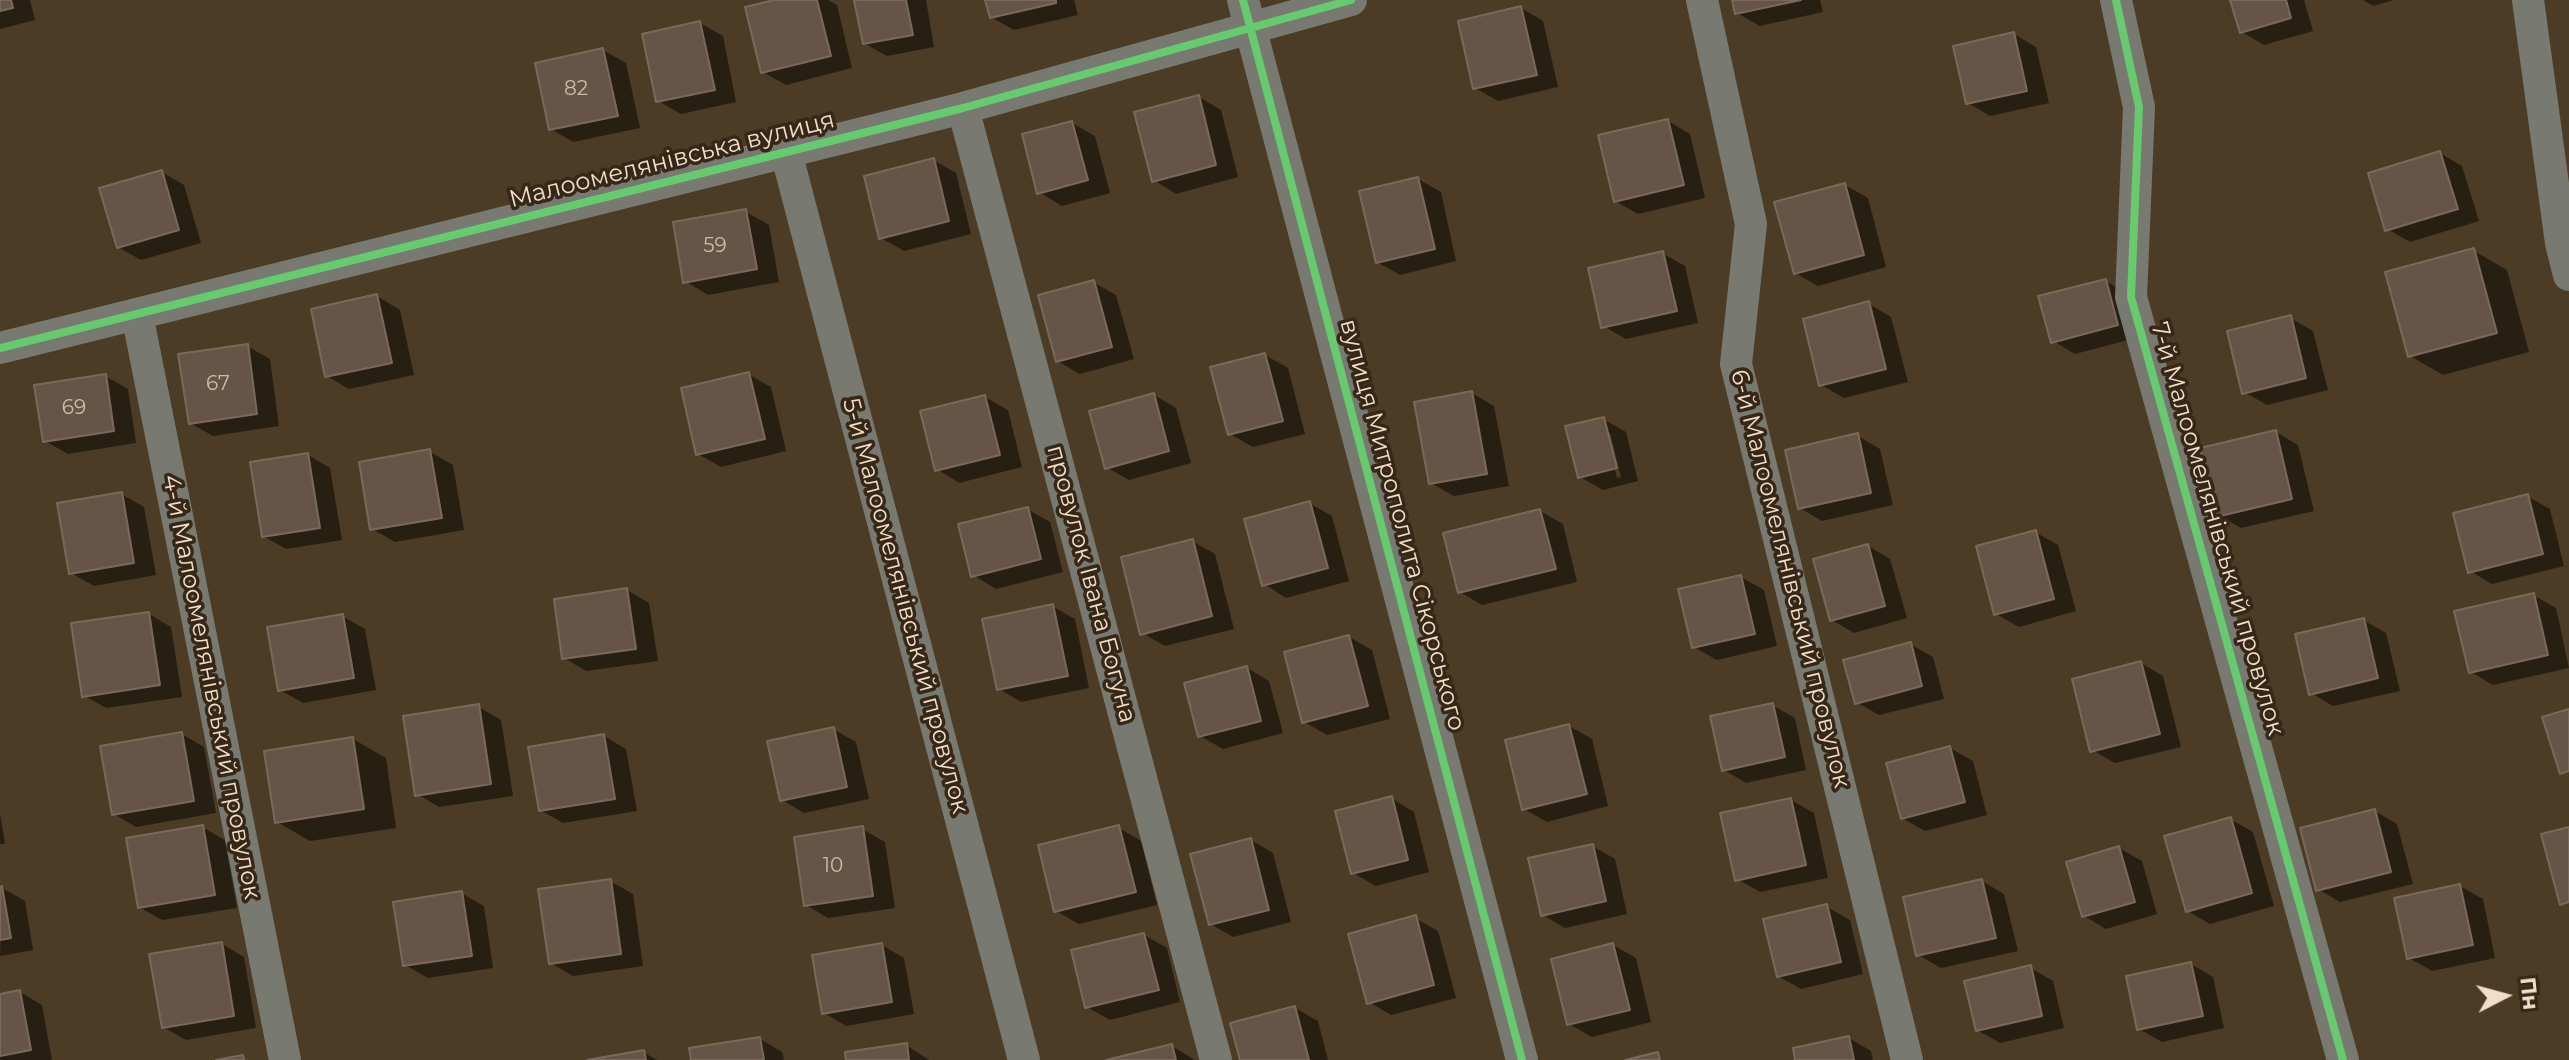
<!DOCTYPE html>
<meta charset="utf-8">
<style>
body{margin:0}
#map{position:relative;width:2569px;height:1060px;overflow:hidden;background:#4c3b25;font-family:Montserrat,sans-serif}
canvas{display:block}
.north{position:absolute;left:2465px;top:956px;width:80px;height:80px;-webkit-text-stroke:6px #362717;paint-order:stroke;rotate:84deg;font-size:22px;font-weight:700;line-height:32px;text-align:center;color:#f1ddc9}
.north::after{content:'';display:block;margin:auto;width:28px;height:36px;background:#f1ddc9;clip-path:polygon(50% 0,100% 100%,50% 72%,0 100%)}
</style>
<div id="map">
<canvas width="2569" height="1060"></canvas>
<div class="north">Пн</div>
</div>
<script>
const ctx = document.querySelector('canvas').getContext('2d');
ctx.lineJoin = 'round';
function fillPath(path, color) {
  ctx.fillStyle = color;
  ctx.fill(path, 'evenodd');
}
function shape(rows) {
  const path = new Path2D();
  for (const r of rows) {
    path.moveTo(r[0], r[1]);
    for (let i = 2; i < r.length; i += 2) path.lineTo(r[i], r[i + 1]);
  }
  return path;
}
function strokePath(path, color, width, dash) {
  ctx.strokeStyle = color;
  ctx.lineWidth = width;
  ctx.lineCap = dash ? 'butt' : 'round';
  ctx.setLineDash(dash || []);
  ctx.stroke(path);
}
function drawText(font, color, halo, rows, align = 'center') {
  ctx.font = font + ' Montserrat,sans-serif';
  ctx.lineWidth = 7;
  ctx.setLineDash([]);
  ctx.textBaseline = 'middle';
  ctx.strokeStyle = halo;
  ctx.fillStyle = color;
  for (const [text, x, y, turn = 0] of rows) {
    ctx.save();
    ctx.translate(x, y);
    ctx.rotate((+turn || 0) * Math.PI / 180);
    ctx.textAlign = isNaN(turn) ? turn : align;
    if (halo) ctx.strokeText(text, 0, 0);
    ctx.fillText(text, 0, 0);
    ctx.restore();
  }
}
fillPath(shape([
 [0,0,30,0,35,20,0,29],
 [782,0,828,0,837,5,852,68,786,85,763,72],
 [856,0,926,0,934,47,887,56,864,43],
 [988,0,1074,0,1078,15,1014,30,991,17],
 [1734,0,1820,0,1823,12,1760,26,1737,13],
 [2233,0,2304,0,2313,31,2264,45,2242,32],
 [2363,0,2394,0,2373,6],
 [1521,8,1543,21,1558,87,1498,101,1475,88],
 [700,23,723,36,736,102,681,114,658,101],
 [2014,34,2036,47,2049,103,1990,116,1968,103],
 [603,50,626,63,640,128,573,142,551,129],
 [1199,97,1221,110,1238,177,1176,194,1154,180],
 [1668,121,1690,134,1705,198,1638,214,1615,201],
 [1072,123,1095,136,1110,193,1062,206,1039,192],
 [2440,153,2462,166,2479,221,2410,242,2387,229],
 [933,160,956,173,971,234,904,251,881,238],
 [162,172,184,185,201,243,141,260,118,247],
 [1418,179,1441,192,1456,261,1400,275,1377,262],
 [1845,185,1868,198,1886,267,1818,286,1795,273],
 [746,212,769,225,779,282,708,295,685,281],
 [2474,251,2507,270,2529,352,2443,375,2410,356],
 [1662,253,1685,266,1698,323,1626,339,1603,326],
 [2106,281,2128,294,2140,337,2075,354,2053,341],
 [1093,282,1116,295,1134,359,1080,374,1057,361],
 [377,296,400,310,414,375,349,389,327,376],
 [1869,304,1891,317,1908,382,1844,398,1821,385],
 [2290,318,2313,331,2328,390,2267,405,2244,392],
 [247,346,270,359,279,426,213,436,190,423],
 [1265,355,1288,368,1305,434,1253,447,1230,434],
 [748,374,771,387,786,451,721,467,698,454],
 [105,376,128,389,136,443,68,454,45,441],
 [1472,393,1494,406,1509,486,1454,496,1431,483],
 [1154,395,1176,408,1191,463,1129,480,1106,467],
 [985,397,1008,410,1022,467,959,483,937,469],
 [1603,419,1626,432,1638,481,1603,490,1580,477],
 [1606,433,1610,433,1621,477,1617,478],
 [2276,432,2298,445,2314,511,2241,528,2218,515],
 [1858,436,1880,449,1893,505,1822,521,1800,508],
 [430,452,453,465,464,530,395,542,372,529],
 [308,455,330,468,342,540,286,549,263,536],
 [121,494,144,507,156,575,94,586,71,573],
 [2527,496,2550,509,2564,566,2492,584,2470,571],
 [1309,503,1332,516,1349,581,1286,598,1264,584],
 [1027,509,1050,522,1063,572,996,589,973,575],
 [1540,511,1563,524,1577,582,1482,605,1460,592],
 [2035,532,2058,545,2076,611,2019,627,1996,614],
 [1192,541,1215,554,1234,629,1165,646,1142,633],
 [1868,546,1890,559,1907,618,1854,633,1832,620],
 [1741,577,1764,590,1777,646,1717,660,1694,647],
 [627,590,649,603,658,661,586,671,564,658],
 [2533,595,2556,608,2569,668,2493,685,2471,672],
 [1052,606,1075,619,1089,688,1021,702,999,689],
 [149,614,171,627,182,697,106,708,83,695],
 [342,616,365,629,376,690,303,703,280,690],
 [2363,620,2386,633,2400,691,2333,706,2311,693],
 [1349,637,1372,650,1390,719,1327,735,1304,722],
 [1910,644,1933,657,1944,699,1879,715,1856,702],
 [2141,663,2163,676,2181,747,2115,763,2092,750],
 [1247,668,1269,681,1283,733,1223,749,1200,736],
 [1772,705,1795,718,1806,770,1746,783,1724,770],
 [479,707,501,720,513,796,439,807,417,794],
 [1569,726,1592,739,1608,806,1547,822,1524,809],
 [833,729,856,742,869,799,804,813,782,800],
 [182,734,204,747,216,813,136,827,114,814],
 [604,736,626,749,637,811,563,823,540,810],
 [353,739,386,758,396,828,310,841,277,822],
 [1950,748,1973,761,1987,815,1925,831,1902,818],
 [1391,798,1414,812,1429,872,1376,886,1353,873],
 [1791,800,1814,813,1828,878,1760,892,1737,879],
 [2375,811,2397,824,2413,884,2340,902,2318,889],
 [0,813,5,844,0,844],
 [2230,819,2253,832,2274,906,2210,924,2188,911],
 [202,827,225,840,237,908,162,920,139,907],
 [1119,828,1141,841,1157,905,1079,924,1056,911],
 [862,829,885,842,895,908,828,918,806,905],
 [1251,840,1273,853,1291,922,1233,937,1210,924],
 [1592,846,1615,859,1627,914,1565,928,1543,915],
 [2119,848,2142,861,2157,914,2106,929,2084,916],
 [610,881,633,894,643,966,573,976,551,963],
 [1982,881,2004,894,2018,951,1941,968,1918,955],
 [2460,886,2483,899,2495,958,2432,971,2409,958],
 [2,888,25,901,33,950,0,956],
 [461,893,484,906,493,968,428,978,405,965],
 [1827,907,1850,920,1863,974,1801,989,1778,976],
 [1415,918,1438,931,1456,998,1391,1015,1369,1002],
 [1144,935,1167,948,1180,1002,1110,1020,1087,1007],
 [222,944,244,957,256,1028,186,1040,163,1027],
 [882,945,904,958,914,1014,846,1026,824,1013],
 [1613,945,1636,958,1651,1022,1592,1037,1569,1024],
 [2191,964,2213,977,2224,1028,2162,1042,2139,1029],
 [2031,968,2053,981,2064,1028,2000,1043,1977,1030],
 [20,992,42,1005,52,1060,0,1060,0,996],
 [1295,1008,1318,1021,1328,1060,1242,1060],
 [1849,1038,1871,1051,1873,1060,1797,1060],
 [760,1039,782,1052,784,1060,693,1060],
 [906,1045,929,1060,848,1060],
 [1172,1046,1195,1060,1115,1060],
 [643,1052,657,1060,599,1060]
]), '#0007');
const building = shape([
 [0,0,11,0,13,8,0,11,0,0],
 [774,0,817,0,831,56,761,73,745,7,774,0],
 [854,0,906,0,913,35,863,44,854,0],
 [985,0,1056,0,1056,3,990,18,985,0],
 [1732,0,1801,0,1735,14,1732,0],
 [2230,0,2286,0,2291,18,2240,33,2230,0],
 [1521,6,1537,75,1473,89,1458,21,1521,6],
 [700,21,715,90,656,102,642,34,700,21],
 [2014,32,2027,91,1966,104,1953,46,2014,32],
 [603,48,618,116,549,130,535,63,603,48],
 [1199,95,1216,165,1152,182,1134,112,1199,95],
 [1668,119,1684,185,1614,202,1598,135,1668,119],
 [1072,121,1088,180,1037,194,1022,134,1072,121],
 [2440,151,2458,209,2385,231,2368,173,2440,151],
 [934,158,949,221,879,239,864,176,934,158],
 [162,170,179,230,117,248,99,188,162,170],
 [1418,177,1435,249,1376,263,1359,191,1418,177],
 [1845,183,1864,255,1794,274,1774,202,1845,183],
 [746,209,757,269,683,283,673,222,746,209],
 [2474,248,2497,333,2408,357,2385,272,2474,248],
 [1663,251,1677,311,1601,328,1588,268,1663,251],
 [2106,279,2118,325,2051,343,2038,296,2106,279],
 [1094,280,1112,347,1056,362,1038,295,1094,280],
 [377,294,392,363,325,377,311,309,377,294],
 [1869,301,1886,369,1819,386,1803,319,1869,301],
 [2291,315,2306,378,2242,394,2227,331,2291,315],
 [248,344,257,414,189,424,178,354,248,344],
 [1265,353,1283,421,1228,435,1210,367,1265,353],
 [749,372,765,439,696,455,681,388,749,372],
 [106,374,114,431,43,442,34,385,106,374],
 [1472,391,1487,474,1429,484,1414,402,1472,391],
 [1154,393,1169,451,1105,469,1089,411,1154,393],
 [985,395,1000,455,935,471,920,411,985,395],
 [1604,417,1617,468,1578,478,1565,426,1604,417],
 [2276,430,2292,499,2216,517,2200,448,2276,430],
 [1858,433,1871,493,1798,509,1785,450,1858,433],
 [430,449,442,518,370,530,359,462,430,449],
 [308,453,320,528,262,537,250,462,308,453],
 [122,492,134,563,69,574,57,503,122,492],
 [2528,494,2543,554,2468,573,2453,513,2528,494],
 [1310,501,1328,568,1262,586,1244,519,1310,501],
 [1028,507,1041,559,971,577,958,524,1028,507],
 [1540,509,1556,569,1458,593,1443,533,1540,509],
 [2036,530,2054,599,1994,615,1976,546,2036,530],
 [1193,539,1212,616,1140,635,1121,557,1193,539],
 [1868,544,1885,606,1830,621,1813,559,1868,544],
 [1741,575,1755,634,1692,648,1678,589,1741,575],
 [627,588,636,649,562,659,554,599,627,588],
 [2534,593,2548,655,2469,673,2454,611,2534,593],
 [1053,604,1068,676,997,690,982,619,1053,604],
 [149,612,160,685,82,697,71,623,149,612],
 [343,614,354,678,278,691,267,627,343,614],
 [2364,618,2378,678,2309,695,2295,634,2364,618],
 [1349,635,1368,706,1302,723,1284,652,1349,635],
 [1911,642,1922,686,1855,704,1843,660,1911,642],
 [2141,661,2160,734,2090,752,2072,679,2141,661],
 [1247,666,1261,721,1198,737,1184,683,1247,666],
 [1773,703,1785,757,1722,771,1710,716,1773,703],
 [479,704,491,784,415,796,403,716,479,704],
 [2569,709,2569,771,2560,774,2542,717,2569,709],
 [1569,724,1587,794,1522,810,1505,740,1569,724],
 [834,727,847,787,780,801,767,741,834,727],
 [182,732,194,801,112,815,100,746,182,732],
 [604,734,615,799,539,811,528,747,604,734],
 [353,737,364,809,275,823,264,751,353,737],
 [1950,746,1965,802,1901,819,1886,763,1950,746],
 [1392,796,1408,860,1351,874,1335,811,1392,796],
 [1791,798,1806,865,1735,881,1720,813,1791,798],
 [2375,809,2391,872,2316,891,2300,828,2375,809],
 [2231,817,2252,893,2186,912,2164,836,2231,817],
 [203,825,215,895,138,908,126,838,203,825],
 [1119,825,1136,892,1054,912,1038,845,1119,825],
 [863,826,873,896,804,906,794,837,863,826],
 [2569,827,2569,902,2560,905,2541,834,2569,827],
 [1251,838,1269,910,1209,925,1190,854,1251,838],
 [1593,844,1606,901,1541,916,1528,858,1593,844],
 [2119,846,2135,902,2082,917,2066,862,2119,846],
 [611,879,621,954,549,964,538,889,611,879],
 [1982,879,1996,938,1916,956,1903,897,1982,879],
 [2460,884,2473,945,2407,959,2394,898,2460,884],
 [2,886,11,938,0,940,0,887,2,886],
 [462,891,472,956,403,966,393,902,462,891],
 [1827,904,1841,962,1777,977,1763,919,1827,904],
 [1416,915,1434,985,1367,1004,1348,934,1416,915],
 [1144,933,1159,990,1085,1008,1071,950,1144,933],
 [222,942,234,1016,162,1028,149,954,222,942],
 [882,943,892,1002,822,1014,812,955,882,943],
 [1613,943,1630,1010,1567,1025,1551,959,1613,943],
 [2191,962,2203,1016,2137,1030,2126,976,2191,962],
 [2031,965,2042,1016,1976,1031,1964,981,2031,965],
 [20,990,31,1050,0,1056,0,994,20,990],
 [1295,1006,1309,1060,1240,1060,1230,1023,1295,1006],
 [1849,1036,1854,1060,1795,1060,1793,1048,1849,1036],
 [760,1037,764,1060,691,1060,689,1048,760,1037],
 [907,1043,909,1060,846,1060,845,1052,907,1043],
 [1172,1044,1176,1060,1106,1060,1172,1044],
 [644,1050,646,1060,587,1060,644,1050],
 [1658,1052,1660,1060,1625,1060,1658,1052],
 [243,1055,244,1060,216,1060,243,1055]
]);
fillPath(building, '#665546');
strokePath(building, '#7a695a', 2);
strokePath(shape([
 [1243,0,1522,1060],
 [1702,0,1751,224,1736,364,1907,1060],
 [2116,0,2139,107,2131,297,2343,1060],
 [2528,0,2561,243,2569,275],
 [963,108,1216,1060],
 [786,152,1024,1060],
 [137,314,285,1060],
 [0,348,963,108,1351,0]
]), '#787970', 32);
strokePath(shape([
 [1243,0,1522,1060],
 [2116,0,2139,107,2131,297,2343,1060],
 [0,348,963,108,1351,0]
]), '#67ca6e', 8);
drawText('20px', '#cebba8', null, [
 ["82",576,89],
 ["59",715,246],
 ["67",218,384],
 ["69",74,408],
 ["10",833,866]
]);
drawText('24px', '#f1ddc9', '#362717', [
 ["Малоомелянівська вулиця",672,160,-14],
 ["вулиця Митрополита Сікорського",1402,525,75],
 ["7-й Малоомелянівський провулок",2217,529,74],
 ["6-й Малоомелянівський провулок",1790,579,76],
 ["провулок Івана Богуна",1091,584,75],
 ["5-й Малоомелянівський провулок",905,606,75],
 ["4-й Малоомелянівський провулок",211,687,79]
]);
</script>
